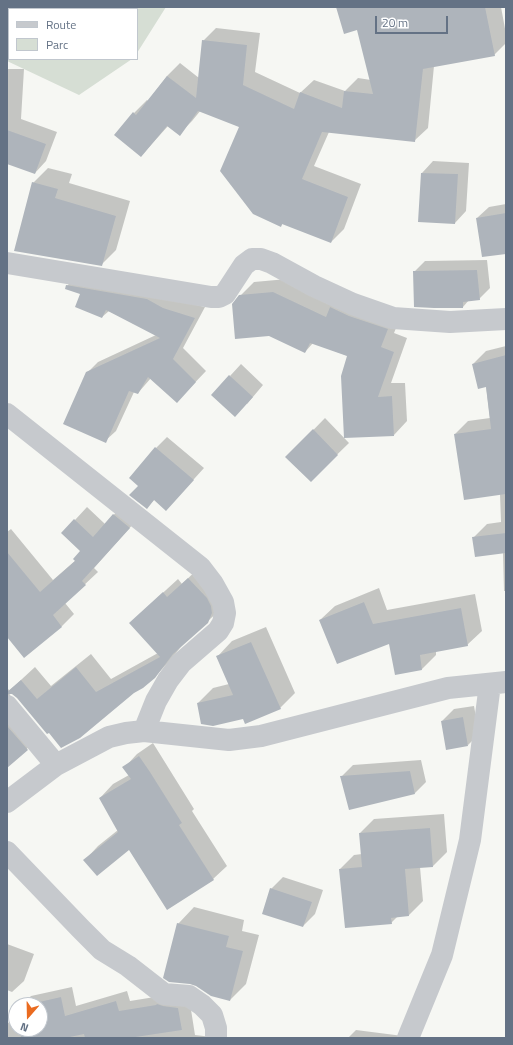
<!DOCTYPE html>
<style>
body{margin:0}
#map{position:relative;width:513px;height:1045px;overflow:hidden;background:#f6f7f3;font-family:"Titillium Web",sans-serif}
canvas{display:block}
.frame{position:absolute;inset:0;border:8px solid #647285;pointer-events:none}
.legend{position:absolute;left:8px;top:8px;width:130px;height:52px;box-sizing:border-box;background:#fff;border:1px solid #c1c7ce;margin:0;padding:5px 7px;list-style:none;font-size:12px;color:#647285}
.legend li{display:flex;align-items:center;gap:8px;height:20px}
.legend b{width:20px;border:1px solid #c1c7ce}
.north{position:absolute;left:8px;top:997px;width:40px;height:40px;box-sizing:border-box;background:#fff;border:1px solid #c1c7ce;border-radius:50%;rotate:200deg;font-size:11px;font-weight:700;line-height:16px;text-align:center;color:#647285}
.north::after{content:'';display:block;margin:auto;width:14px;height:18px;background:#ea6b20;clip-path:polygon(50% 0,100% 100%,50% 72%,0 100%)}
.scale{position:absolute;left:375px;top:16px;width:73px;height:18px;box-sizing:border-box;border:2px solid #647285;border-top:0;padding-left:5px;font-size:12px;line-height:14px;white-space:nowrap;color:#647285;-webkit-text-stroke:3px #fff;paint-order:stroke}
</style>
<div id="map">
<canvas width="513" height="1045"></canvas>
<div class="frame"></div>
<ul class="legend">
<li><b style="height:5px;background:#c6c9cd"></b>Route</li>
<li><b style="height:11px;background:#d6ded4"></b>Parc</li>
</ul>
<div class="north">N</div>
<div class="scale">20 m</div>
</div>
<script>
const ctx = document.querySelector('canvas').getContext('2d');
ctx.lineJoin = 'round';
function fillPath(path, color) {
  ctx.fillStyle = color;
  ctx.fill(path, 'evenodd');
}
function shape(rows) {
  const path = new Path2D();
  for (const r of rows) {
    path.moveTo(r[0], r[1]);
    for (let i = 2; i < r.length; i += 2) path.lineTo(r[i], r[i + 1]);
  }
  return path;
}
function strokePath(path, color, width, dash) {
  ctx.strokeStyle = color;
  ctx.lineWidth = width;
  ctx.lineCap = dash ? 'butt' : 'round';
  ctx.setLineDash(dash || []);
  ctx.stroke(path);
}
fillPath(shape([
 [7,7,166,7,137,53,137,9,9,9,9,59,132,59,79,95,7,61]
]), '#d6ded4');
fillPath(shape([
 [337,7,501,7,506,34,506,43,494,55,434,66,428,128,414,141,329,132,314,166,361,184,344,229,331,242,283,223,281,226,240,127,201,110,192,121,179,134,168,126,141,156,134,113,147,100,148,101,167,76,180,63,199,78,203,41,216,28,260,33,255,72,300,93,314,80,345,91,358,78,371,80,358,28],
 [7,69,24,69,21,119,57,132,46,161,35,173,7,163],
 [433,161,469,163,466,211,455,223,419,221,422,173],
 [48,168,72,174,69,183,130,201,116,250,101,265,33,183],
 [506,204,506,253,477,218,489,207],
 [487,260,490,288,479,299,469,300,463,307,414,272,425,261],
 [77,275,205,307,183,348,206,371,187,391,151,378,138,393,134,392,116,431,105,441,87,373,98,362,156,335,109,311,102,317,81,294,67,286],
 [287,279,401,316,394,333,407,338,391,383,405,383,407,421,394,435,348,356,313,343,305,352,240,296,254,282],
 [506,346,506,591,504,591,503,553,473,538,487,524,501,522,500,494,455,434,468,421,490,418,486,386,473,364,486,351],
 [241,364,263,385,247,404,230,376],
 [325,418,349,443,311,480,287,457],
 [167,437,204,468,166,510,155,499,147,507,139,486,156,448],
 [126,502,142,514,94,568,98,572,65,603,74,614,62,626,24,657,7,636,7,532,11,529,53,580,76,560,81,551,75,520,87,507,105,524],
 [203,564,222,608,183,644,169,662,154,677,133,692,80,737,11,693,9,693,12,699,42,735,7,767,7,691,9,689,9,691,35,667,51,686,91,654,111,679,158,653,130,623,178,579,182,584],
 [379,588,387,610,475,594,482,631,467,645,436,651,436,655,422,669,396,674,390,643,320,620,335,606],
 [266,627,295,693,280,708,244,718,198,703,213,688,229,684,217,657,232,641],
 [474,706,479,734,468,745,442,721,454,709],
 [153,743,194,809,192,811,227,866,213,879,129,849,85,860,98,846,118,830,100,798,113,784,129,775,124,768,137,754],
 [421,760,426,782,415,793,341,777,353,765],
 [444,814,447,852,433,866,420,867,423,901,409,915,398,916,391,923,340,869,354,855,362,854,360,833,374,819],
 [283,877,323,890,315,914,303,926,271,889],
 [194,907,244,920,242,931,259,935,246,984,230,1000,178,924],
 [7,944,34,954,24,981,12,992,7,990],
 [72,987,76,1006,127,991,130,1001,167,995,189,997,195,1035,212,1037,212,1038,7,1038,7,1023,16,1021,16,1029,40,1029,40,1005,22,1005,31,996],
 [356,1030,403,1036,403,1038,348,1038]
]), '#0003');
fillPath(shape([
 [336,7,485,7,495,56,423,69,415,142,322,132,302,179,348,197,331,243,282,224,281,227,253,214,220,171,239,127,198,111,180,136,167,126,141,157,114,135,133,112,136,115,167,76,196,98,202,40,247,45,243,85,294,109,300,92,342,108,344,91,373,94,357,30,344,34],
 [7,130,46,144,35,174,7,164],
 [421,173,458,174,455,224,418,222],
 [32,182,58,189,55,198,116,216,102,266,14,251],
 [506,213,506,254,482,257,476,218],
 [477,270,480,300,463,302,463,308,434,308,414,307,413,271],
 [66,285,147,299,163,308,195,318,173,359,196,382,177,403,148,377,138,394,129,391,106,443,63,424,86,372,160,338,106,310,102,318,75,307,80,294,65,289],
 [273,292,326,317,330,307,349,316,388,329,381,347,394,352,378,397,392,396,394,436,344,438,341,376,347,356,310,343,305,353,269,336,235,339,232,304,239,295],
 [506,355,506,494,464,500,454,434,491,429,486,387,478,389,472,364],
 [229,375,253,397,235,417,211,395],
 [313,429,338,455,311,482,285,457],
 [155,447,194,480,166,511,154,500,147,509,129,495,138,486,129,478],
 [113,514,130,528,82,581,86,585,53,615,62,627,24,658,7,637,7,552,40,592,75,561,73,559,80,551,61,533,74,519,93,537],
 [506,533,506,553,475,557,472,537],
 [188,578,207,598,211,606,212,613,208,623,173,654,155,678,143,688,134,693,80,738,61,748,49,733,47,734,17,698,12,694,7,694,7,692,21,680,37,699,76,667,96,692,160,657,129,623,163,592,167,597],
 [364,602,373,624,461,608,468,646,420,655,422,670,395,675,389,644,337,664,319,620],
 [251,642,281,709,245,724,243,719,213,726,201,724,197,703,233,695,216,656],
 [463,717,468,746,446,750,441,721],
 [7,726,28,750,7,768],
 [139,756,150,772,182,823,179,825,214,880,167,910,129,850,97,876,83,860,118,832,99,798,131,779,122,767],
 [410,771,415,794,349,810,340,776],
 [430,828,433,867,405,869,409,916,391,918,392,924,345,928,339,869,362,867,359,833],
 [270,888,312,902,303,927,262,914],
 [177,923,229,936,226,947,243,951,230,1001,211,996,196,986,190,984,169,982,163,978],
 [61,997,65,1016,116,1001,119,1011,156,1005,157,1004,163,1006,178,1008,182,1030,129,1038,85,1038,84,1034,65,1038,21,1038,21,1029,40,1029,40,1005,26,1005]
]), '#aeb4bb');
strokePath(shape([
 [7,263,211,297,219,297,225,294,244,265,252,259,261,259,272,263,314,286,353,304,393,318,450,322,506,319],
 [7,414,200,567,213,584,223,602,225,613,223,623,218,631,181,663,168,680,156,701,144,731],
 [7,706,56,765],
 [7,802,56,765,109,737,126,733,144,731,229,740,261,736,448,688,506,682],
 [7,852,81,929,102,950,128,966,164,994,189,996,202,1005,212,1015,216,1028,216,1038],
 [408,1038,442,955,470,840,490,684]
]), '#c6c9cd', 22);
</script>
